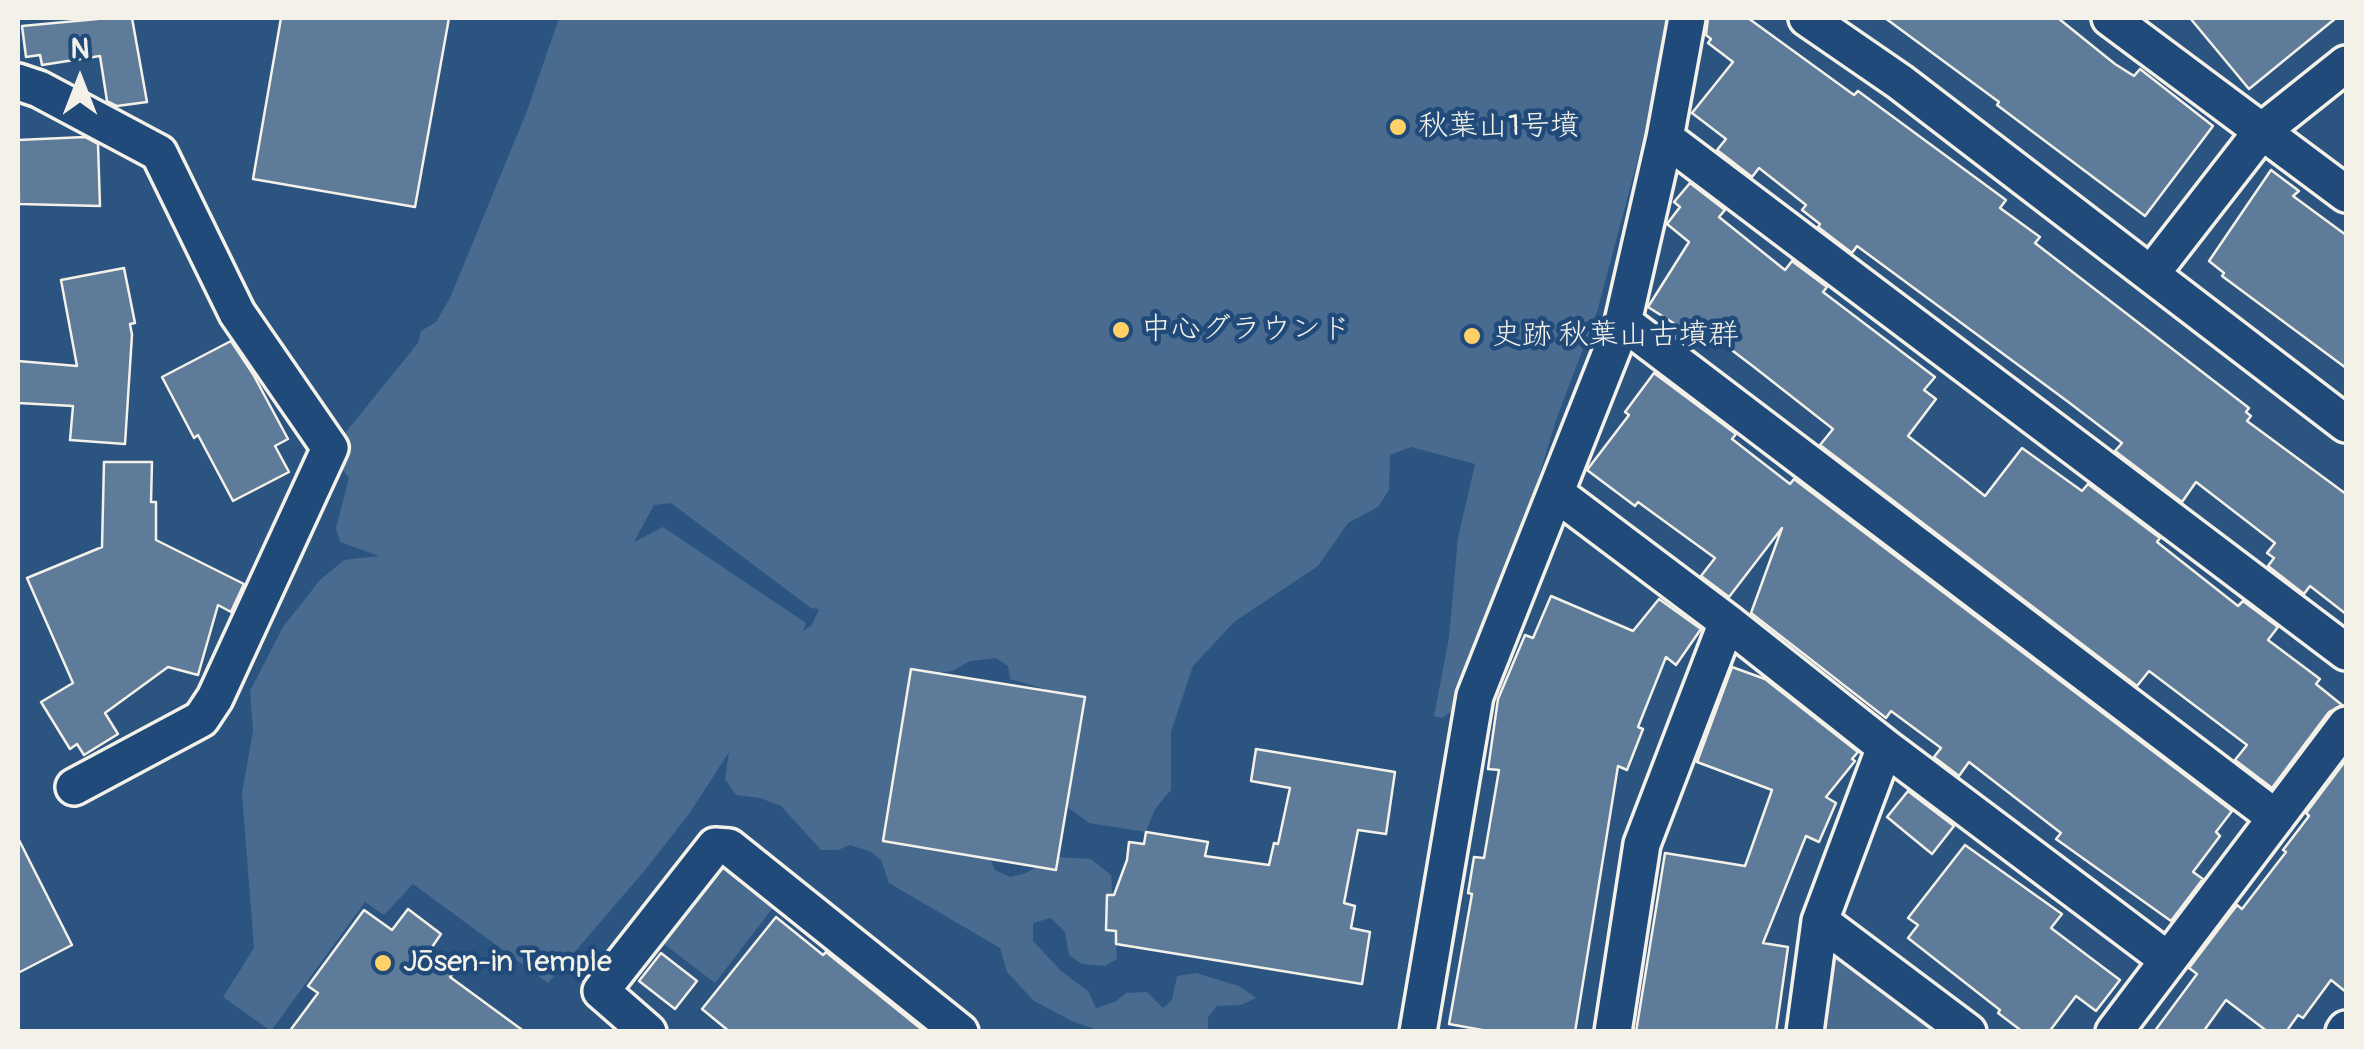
<!DOCTYPE html>
<meta charset="utf-8">
<style>
body{margin:0}
#map{position:relative;width:2364px;height:1049px;overflow:hidden;background:#2c5481;font-family:Pangolin,sans-serif}
canvas{display:block}
.frame{position:absolute;inset:0;border:20px solid #f4f1e8;pointer-events:none}
.north{position:absolute;left:30px;top:30px;width:100px;height:100px;-webkit-text-stroke:8px #1f4a7a;paint-order:stroke;rotate:0deg;font-size:28px;font-weight:700;line-height:40px;text-align:center;color:#f4f1e8}
.north::after{content:'';display:block;margin:auto;width:35px;height:45px;background:#f4f1e8;clip-path:polygon(50% 0,100% 100%,50% 72%,0 100%)}
</style>
<div id="map">
<canvas width="2364" height="1049"></canvas>
<div class="frame"></div>
<div class="north">N</div>
</div>
<script>
const ctx = document.querySelector('canvas').getContext('2d');
ctx.lineJoin = 'round';
function fillPath(path, color) {
  ctx.fillStyle = color;
  ctx.fill(path, 'evenodd');
}
function shape(rows) {
  const path = new Path2D();
  for (const r of rows) {
    path.moveTo(r[0], r[1]);
    for (let i = 2; i < r.length; i += 2) path.lineTo(r[i], r[i + 1]);
  }
  return path;
}
function strokePath(path, color, width, dash) {
  ctx.strokeStyle = color;
  ctx.lineWidth = width;
  ctx.lineCap = dash ? 'butt' : 'round';
  ctx.setLineDash(dash || []);
  ctx.stroke(path);
}
function drawText(font, color, halo, rows, align = 'center') {
  ctx.font = font + ' Pangolin,"Klee One",sans-serif';
  ctx.lineWidth = 9;
  ctx.setLineDash([]);
  ctx.textBaseline = 'middle';
  ctx.strokeStyle = halo;
  ctx.fillStyle = color;
  for (const [text, x, y, turn = 0] of rows) {
    ctx.save();
    ctx.translate(x, y);
    ctx.rotate((+turn || 0) * Math.PI / 180);
    ctx.textAlign = isNaN(turn) ? turn : align;
    if (halo) ctx.strokeText(text, 0, 0);
    ctx.fillText(text, 0, 0);
    ctx.restore();
  }
}
fillPath(shape([
 [559,18,1668,18,1646,128,1597,312,1556,420,1507,582,1455,688,1452,711,1442,718,1434,716,1449,638,1458,538,1475,464,1411,447,1390,455,1389,490,1378,507,1348,523,1318,566,1234,622,1193,666,1171,732,1171,790,1155,809,1146,832,1089,823,1065,805,1066,695,1010,679,1008,666,996,658,970,661,953,671,933,673,911,670,883,841,990,859,995,870,1010,877,1026,873,1055,857,1091,859,1111,875,1117,959,1105,966,1082,964,1069,955,1065,932,1051,918,1033,923,1033,941,1061,971,1088,991,1096,1008,1115,1002,1126,993,1147,992,1163,1008,1172,1000,1177,976,1196,973,1239,986,1256,998,1241,1005,1217,1006,1208,1017,1208,1031,1101,1031,1074,1022,1034,1001,1007,972,1000,948,889,883,881,860,871,852,850,845,838,850,821,850,781,806,760,798,736,795,725,779,729,752,689,814,645,870,548,983,413,884,384,915,365,902,271,1031,223,997,254,948,242,793,253,731,250,691,283,627,320,580,344,560,379,556,340,542,336,528,349,478,341,468,342,437,418,343,421,331,436,322,450,298,527,111],
 [671,503,811,608,819,609,812,625,803,631,806,623,663,527,634,542,654,505],
 [726,867,778,901,715,983,656,938,719,868],
 [1844,955,1948,1032,1818,1032,1831,956]
]), '#496b90');
const building = shape([
 [108,18,132,18,147,102,117,106,107,101,100,56,42,65,40,55,26,57,22,26,108,18],
 [281,18,449,18,415,207,253,179,281,18],
 [1708,18,1748,18,1854,95,1858,91,2006,200,2000,208,2040,237,2035,243,2249,408,2246,412,2251,416,2247,421,2346,494,2346,614,2310,586,2304,594,2268,566,2274,558,2267,553,2275,543,2196,482,2182,502,2115,451,2122,443,2067,401,1857,246,1852,253,1818,227,1820,224,1802,210,1806,205,1759,168,1752,177,1717,150,1726,139,1692,113,1733,62,1708,43,1711,39,1706,35,1708,18],
 [1885,18,2058,18,2115,64,2134,76,2140,69,2213,126,2145,216,1997,105,1999,102,1885,18],
 [2190,18,2336,18,2249,89,2190,18],
 [85,137,98,144,100,206,19,204,18,140,85,137],
 [2271,170,2299,191,2293,196,2346,235,2346,368,2222,276,2224,273,2209,261,2271,170],
 [1690,183,1725,210,1719,217,1785,270,1792,261,1827,287,1823,292,1935,377,1924,390,1936,399,1908,436,1966,481,1985,496,2022,448,2082,491,2088,484,2160,538,2157,542,2238,606,2243,601,2278,627,2268,640,2320,679,2316,684,2342,705,2329,712,2272,788,2235,760,2247,745,2149,671,2137,686,1820,445,1833,429,1754,367,1700,326,1694,336,1648,307,1689,242,1667,224,1680,207,1674,202,1690,183],
 [124,268,135,323,130,324,132,335,125,444,70,440,73,406,18,403,18,361,77,366,61,280,124,268],
 [231,341,253,374,288,439,275,446,289,472,233,501,198,435,194,438,162,377,231,341],
 [1654,373,1736,434,1732,439,1790,484,1794,479,2232,811,2216,832,2220,836,2193,872,2203,879,2171,921,2056,839,2061,833,1969,762,1959,776,1934,757,1941,748,1891,711,1886,718,1751,613,1782,528,1729,597,1701,576,1715,558,1638,502,1635,506,1587,470,1629,415,1625,412,1654,373],
 [104,462,152,462,151,502,156,502,156,540,244,584,231,612,218,605,198,675,168,667,105,713,118,734,84,755,77,744,70,749,41,702,73,683,27,578,102,547,104,462],
 [1551,596,1633,631,1659,599,1701,629,1676,665,1666,657,1638,727,1643,729,1627,770,1618,766,1575,1032,1493,1032,1449,1024,1472,894,1468,893,1474,857,1484,858,1499,770,1488,769,1498,699,1525,635,1533,638,1551,596],
 [1732,667,1765,679,1858,752,1852,759,1855,761,1826,797,1836,803,1819,842,1806,836,1763,943,1788,947,1776,1032,1636,1032,1665,853,1745,866,1772,790,1697,762,1732,667],
 [911,669,1085,697,1056,870,883,841,911,669],
 [1256,749,1395,772,1386,834,1358,830,1344,903,1355,906,1351,928,1370,932,1362,984,1116,944,1116,931,1106,930,1107,895,1114,895,1127,860,1129,842,1144,844,1146,832,1208,842,1205,856,1269,865,1274,843,1278,844,1290,788,1251,781,1256,749],
 [2346,760,2346,992,2331,980,2303,1018,2298,1015,2286,1032,2268,1032,2226,1000,2203,1032,2154,1032,2197,974,2189,968,2237,905,2242,909,2286,852,2283,850,2309,816,2306,813,2346,760],
 [1908,791,1954,826,1932,854,1887,817,1908,791],
 [18,838,72,945,18,973,18,838],
 [1965,845,2062,914,2051,928,2120,980,2096,1011,2076,996,2049,1032,2023,1032,1998,1013,2000,1010,1908,938,1918,925,1908,918,1965,845],
 [408,909,441,934,428,953,454,973,450,977,525,1032,289,1032,318,993,308,986,364,910,392,930,408,909],
 [776,917,823,955,826,952,925,1032,730,1032,702,1009,776,917],
 [661,953,697,981,675,1009,639,981,661,953]
]);
fillPath(building, '#5e7b9a');
strokePath(building, '#f4f1e8', 2.5);
const street = shape([
 [1807,18,1900,82,2346,424],
 [2110,18,2346,194],
 [18,82,39,89,159,153,237,313,330,448,215,698,201,719,74,787],
 [1665,138,2346,652],
 [2151,274,2262,131,2346,64],
 [1623,322,2276,818],
 [1557,494,1727,622,1885,747,2168,960],
 [1820,921,1968,1032],
 [648,1032,601,991,715,846,729,847,960,1032],
 [1418,1032,1475,696,1623,322,1665,138,1687,18],
 [1613,1032,1642,844,1727,622],
 [1805,1032,1820,921,1885,747],
 [2114,1032,2346,725],
 [2344,1032,2346,1029]
]);
strokePath(street, '#f4f1e8', 42);
strokePath(street, '#1f4a7a', 35);
for (const [x, y, r, color] of [
 [1398,127,10,"#ffd166"],
 [1121,330,10,"#ffd166"],
 [1472,336,10,"#ffd166"],
 [383,963,10,"#ffd166"]
]) {
  const dot = new Path2D();
  dot.arc(x, y, r, 0, 2 * Math.PI);
  ctx.fillStyle = color;
  ctx.fill(dot);
  strokePath(dot, '#1f4a7a', 4);
}
drawText('30px', '#f4f1e8', '#1f4a7a', [
 ["秋葉山1号墳",1418,127],
 ["中心グラウンド",1141,330],
 ["史跡 秋葉山古墳群",1492,336],
 ["Jōsen-in Temple",403,963]
], 'left');
</script>
